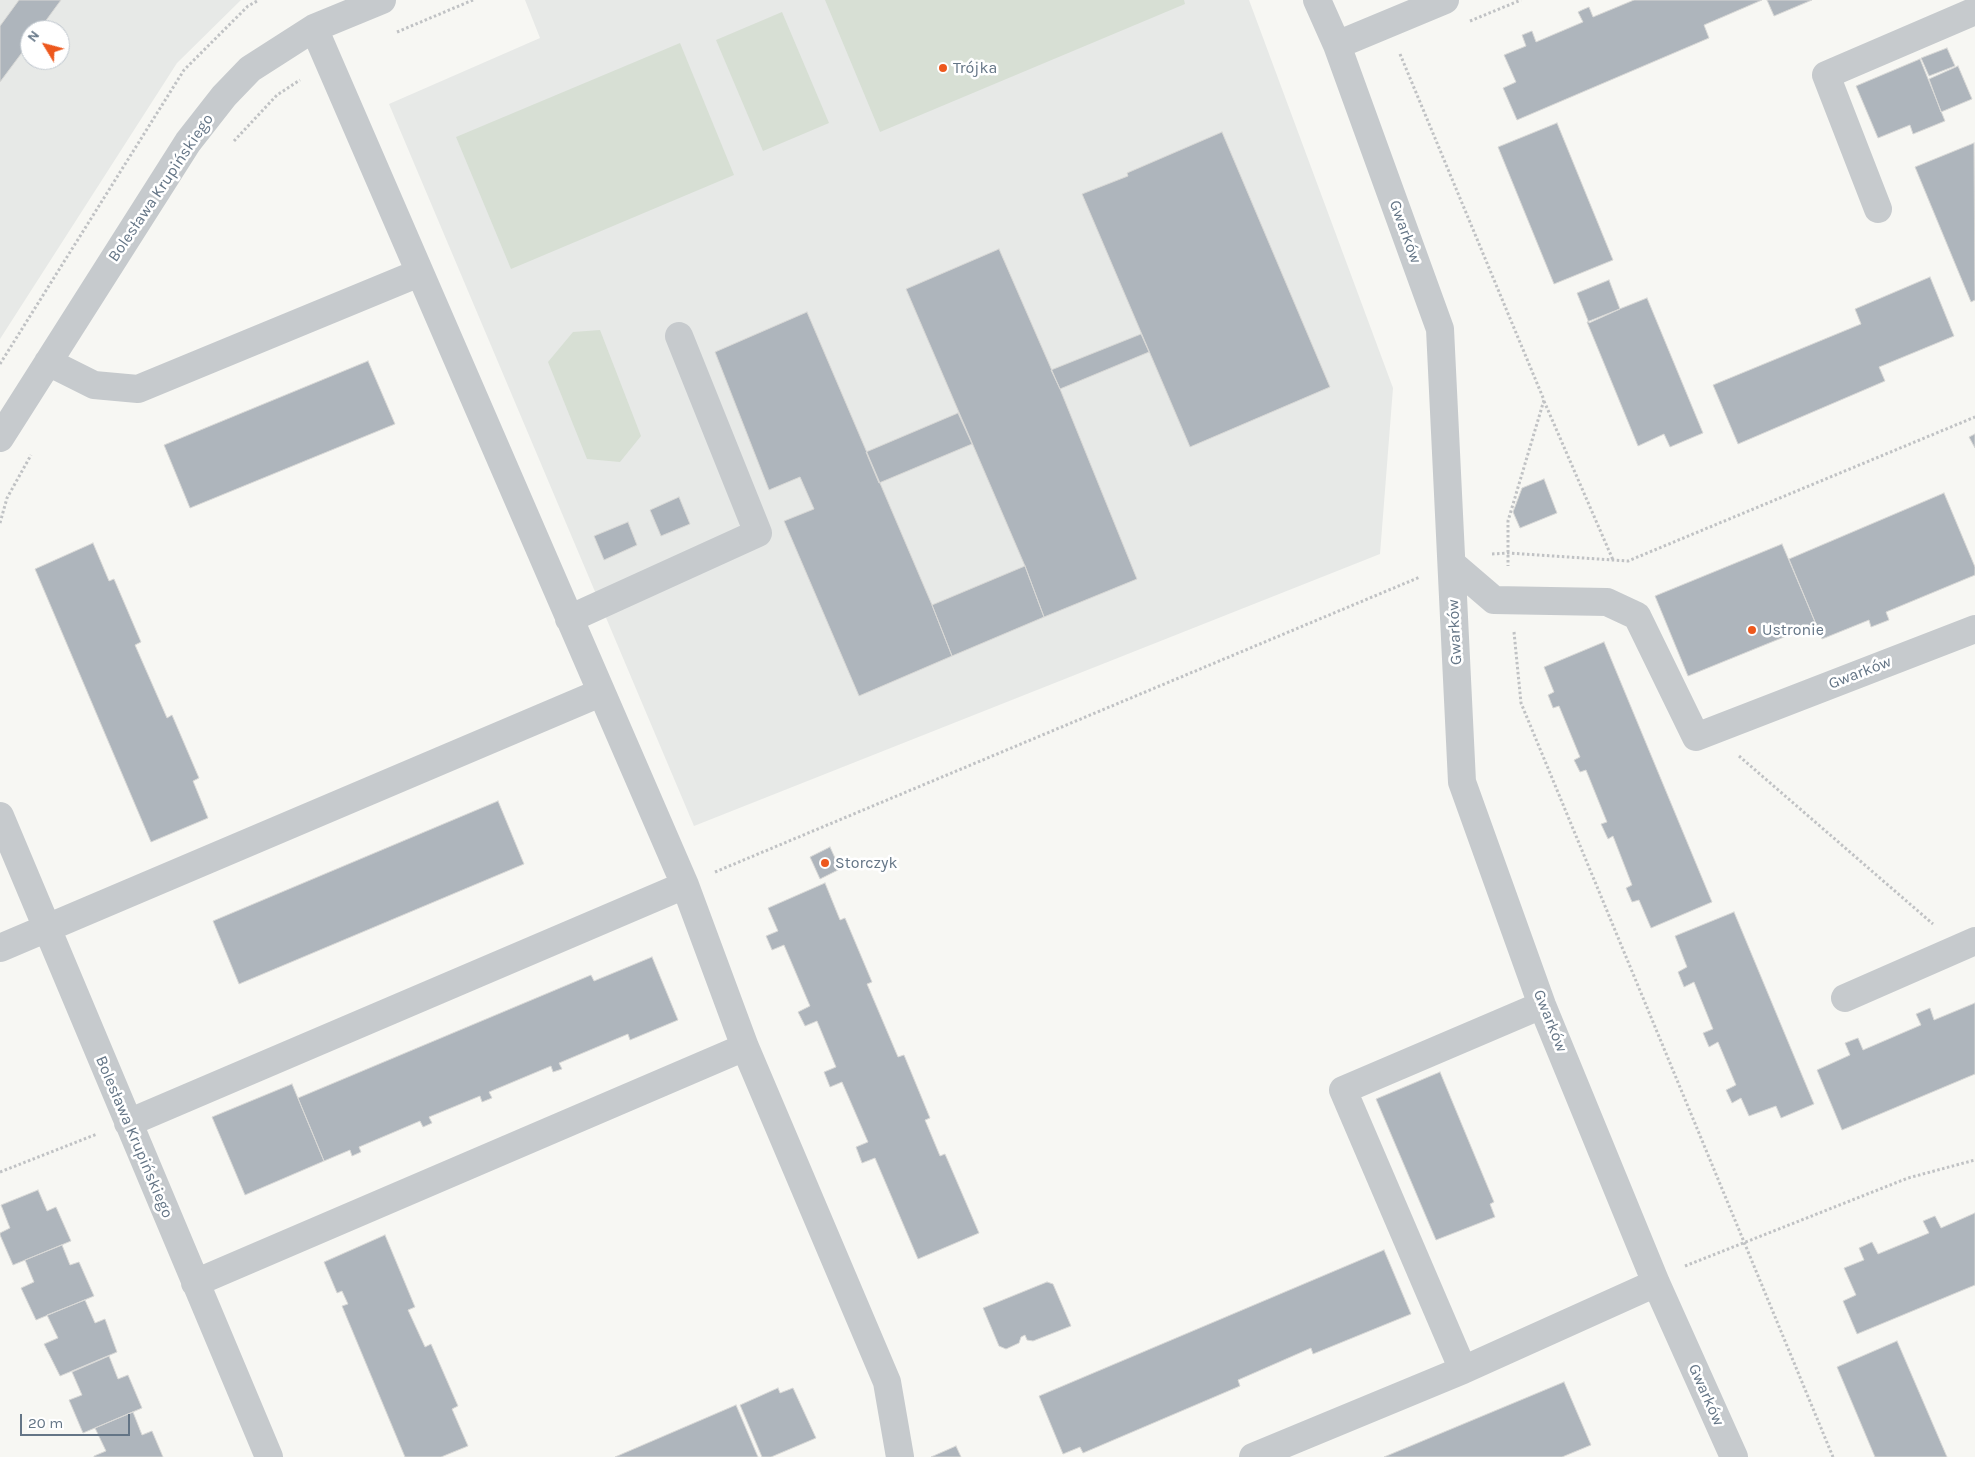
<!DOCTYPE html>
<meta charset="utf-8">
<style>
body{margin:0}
#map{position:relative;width:1975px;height:1457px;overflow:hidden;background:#f7f7f3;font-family:Karla,sans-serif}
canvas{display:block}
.north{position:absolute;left:20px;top:20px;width:50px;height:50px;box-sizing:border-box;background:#fff;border:1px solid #c1c8cf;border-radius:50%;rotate:307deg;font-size:14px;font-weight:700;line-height:20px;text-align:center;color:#647586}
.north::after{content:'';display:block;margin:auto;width:18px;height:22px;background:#ed581d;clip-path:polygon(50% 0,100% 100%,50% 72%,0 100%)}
.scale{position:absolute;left:20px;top:1414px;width:110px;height:22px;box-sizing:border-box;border:2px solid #647586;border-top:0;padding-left:6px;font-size:15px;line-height:18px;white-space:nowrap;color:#647586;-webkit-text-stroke:4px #fff;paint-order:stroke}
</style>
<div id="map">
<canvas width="1975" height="1457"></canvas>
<div class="north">N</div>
<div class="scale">20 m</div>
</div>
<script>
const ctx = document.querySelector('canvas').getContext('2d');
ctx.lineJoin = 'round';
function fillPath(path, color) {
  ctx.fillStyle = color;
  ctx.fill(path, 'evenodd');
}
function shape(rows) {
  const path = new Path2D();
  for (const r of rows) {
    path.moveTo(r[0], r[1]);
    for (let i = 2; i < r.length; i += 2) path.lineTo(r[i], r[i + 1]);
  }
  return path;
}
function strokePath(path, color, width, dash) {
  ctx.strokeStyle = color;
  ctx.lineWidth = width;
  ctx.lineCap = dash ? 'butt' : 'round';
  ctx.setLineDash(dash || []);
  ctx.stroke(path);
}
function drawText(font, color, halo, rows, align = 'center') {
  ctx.font = font + ' Karla,sans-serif';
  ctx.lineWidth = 5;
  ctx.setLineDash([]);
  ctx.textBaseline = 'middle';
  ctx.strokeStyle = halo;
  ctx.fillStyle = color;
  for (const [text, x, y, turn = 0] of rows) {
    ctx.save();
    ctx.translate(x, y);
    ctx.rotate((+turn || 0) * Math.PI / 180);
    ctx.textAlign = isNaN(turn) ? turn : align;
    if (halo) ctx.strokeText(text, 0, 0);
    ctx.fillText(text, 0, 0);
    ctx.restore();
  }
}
fillPath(shape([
 [0,0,241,0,177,63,0,339],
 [30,30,60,30,60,60,30,60],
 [525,0,1249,0,1393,388,1380,554,694,826,389,104,540,38]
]), '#e7e9e7');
fillPath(shape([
 [825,0,1184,0,1185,4,880,132],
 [782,12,829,123,763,151,716,40],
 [680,43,734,175,511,269,456,137],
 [600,330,641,436,620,462,587,459,548,362,573,332]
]), '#d7dfd4');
const building = shape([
 [19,0,61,0,39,30,30,30,30,42,0,82,0,26,19,0],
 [1634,0,1762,0,1704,25,1709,38,1517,120,1503,88,1516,82,1504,55,1526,46,1522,35,1532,31,1536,42,1583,22,1578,12,1582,10,1589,7,1593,17,1634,0],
 [1767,0,1812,0,1774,16,1767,0],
 [1947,48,1955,66,1929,76,1921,58,1947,48],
 [1920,59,1945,121,1913,134,1910,125,1878,138,1856,86,1920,59],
 [1958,66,1972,99,1941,112,1929,79,1958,66],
 [1557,123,1613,260,1554,284,1498,147,1557,123],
 [1222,132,1330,387,1190,447,1082,194,1128,176,1127,173,1222,132],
 [1974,143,1975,300,1971,302,1915,167,1974,143],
 [999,249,1060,389,1137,579,1044,617,1025,566,906,289,999,249],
 [1930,277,1954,336,1879,367,1885,381,1738,444,1713,385,1861,324,1855,309,1930,277],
 [1609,280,1620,309,1589,323,1577,293,1609,280],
 [1647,298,1703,433,1670,447,1664,434,1638,446,1587,322,1647,298],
 [807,312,932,605,952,656,859,696,784,521,814,509,800,477,769,490,715,352,807,312],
 [1141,334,1149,352,1060,389,1051,370,1141,334],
 [368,361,395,424,190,508,164,445,368,361],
 [958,413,972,444,879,483,866,452,958,413],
 [1975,434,1975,448,1969,437,1975,434],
 [1544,479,1557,513,1520,528,1513,512,1522,488,1544,479],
 [1944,493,1975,567,1975,575,1886,612,1889,620,1871,627,1869,620,1822,639,1789,559,1944,493],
 [679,497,690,524,661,536,650,510,679,497],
 [628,522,637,545,604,560,594,536,628,522],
 [93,543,109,581,114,579,141,642,135,645,167,718,172,715,199,778,193,781,208,818,151,842,35,569,93,543],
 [1782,544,1816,624,1688,676,1655,596,1782,544],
 [1025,566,1044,617,952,656,932,605,1025,566],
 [1604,642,1712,902,1651,928,1639,900,1632,902,1626,888,1632,885,1613,836,1608,839,1601,824,1607,822,1586,770,1580,772,1574,760,1580,757,1559,706,1553,708,1548,695,1554,692,1544,667,1604,642],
 [498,801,524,864,239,984,213,921,498,801],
 [830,847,840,869,820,879,810,857,830,847],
 [825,883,840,920,845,918,872,982,867,984,898,1057,904,1055,930,1118,925,1120,940,1156,945,1154,979,1233,918,1259,875,1158,862,1163,856,1147,868,1142,842,1082,830,1087,824,1072,836,1067,817,1021,805,1026,798,1012,810,1006,784,945,772,950,766,936,778,931,768,908,825,883],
 [1734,912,1814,1104,1781,1118,1776,1106,1749,1116,1741,1098,1732,1103,1726,1090,1736,1085,1718,1042,1709,1047,1703,1033,1713,1029,1694,982,1684,987,1678,972,1687,967,1675,936,1734,912],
 [652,957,678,1020,630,1040,628,1034,559,1063,562,1069,553,1072,551,1066,489,1092,492,1098,482,1102,480,1096,429,1117,432,1123,423,1127,420,1121,359,1147,361,1152,352,1156,350,1150,324,1161,298,1098,591,975,594,981,652,957],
 [1975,1003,1975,1074,1842,1130,1817,1070,1850,1055,1845,1043,1858,1038,1863,1050,1921,1025,1916,1014,1930,1008,1934,1020,1975,1003],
 [1440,1072,1494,1202,1490,1204,1495,1217,1436,1240,1376,1099,1440,1072],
 [292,1084,324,1161,245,1195,212,1117,292,1084],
 [38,1190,47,1211,56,1207,71,1241,13,1265,0,1235,0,1233,10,1228,1,1205,38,1190],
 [1975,1213,1975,1285,1857,1334,1843,1301,1856,1295,1844,1268,1864,1260,1859,1248,1872,1242,1878,1254,1929,1233,1923,1221,1935,1216,1941,1228,1975,1213],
 [385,1235,415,1307,408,1310,425,1347,431,1344,458,1406,452,1409,468,1446,441,1457,405,1457,342,1306,348,1304,342,1291,337,1293,324,1262,385,1235],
 [62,1245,70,1265,79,1262,94,1296,36,1320,21,1288,34,1282,25,1260,62,1245],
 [1384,1250,1411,1314,1313,1354,1311,1348,1238,1380,1240,1386,1083,1453,1080,1447,1063,1454,1039,1396,1384,1250],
 [1047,1282,1053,1284,1071,1326,1033,1341,1027,1340,1025,1335,1021,1337,1019,1343,1006,1349,999,1346,983,1308,1047,1282],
 [85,1300,95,1323,105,1319,117,1352,60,1376,44,1344,58,1338,47,1315,85,1300],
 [1897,1341,1947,1457,1875,1457,1837,1367,1897,1341],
 [109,1356,118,1379,128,1375,142,1408,83,1433,69,1400,82,1395,72,1372,109,1356],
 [1564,1382,1591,1445,1562,1457,1384,1457,1564,1382],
 [778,1388,780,1393,793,1388,816,1438,771,1457,762,1457,740,1405,778,1388],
 [736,1405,758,1457,615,1457,736,1405],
 [133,1412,142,1435,152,1431,163,1457,94,1457,94,1456,106,1451,95,1428,133,1412],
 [956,1446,961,1457,931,1457,956,1446]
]);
fillPath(building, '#aeb5bc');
strokePath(building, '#d8d8d6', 1);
strokePath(shape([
 [1470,21,1521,0],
 [397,32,473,0],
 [1400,54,1544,400,1508,521,1508,566],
 [234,141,277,95,300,80],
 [0,364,184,70,248,6,259,0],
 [1544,401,1613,560],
 [0,523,7,498,31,455],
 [1492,554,1508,553,1628,561,1975,417],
 [1514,632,1521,703,1833,1457],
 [1739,756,1933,924],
 [715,872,1420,577],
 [0,1172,97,1134],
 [1685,1266,1908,1178,1975,1160]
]), '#c0c2c4', 3, [2.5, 2.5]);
strokePath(shape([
 [1317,0,1337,45,1440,329,1462,782,1542,1005,1656,1283,1734,1457],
 [314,28,685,885,745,1047,887,1382,900,1457],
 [1337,45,1445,0],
 [1878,209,1826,75,1975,11],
 [48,362,94,385,138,389,419,273],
 [0,438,188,142,224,96,250,69,314,28,382,0],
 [1452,564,1494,600,1607,602,1637,616,1696,737,1975,629],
 [569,619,758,533,679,336],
 [0,816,269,1457],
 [0,948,600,693],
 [1845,998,1975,941],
 [128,1123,685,885],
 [195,1283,745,1047],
 [1463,1370,1343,1090,1542,1005],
 [1253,1457,1463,1370,1656,1283]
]), '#c6cacd', 28);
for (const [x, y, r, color] of [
 [943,68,5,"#ed581d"],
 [1752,630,5,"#ed581d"],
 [825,863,5,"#ed581d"]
]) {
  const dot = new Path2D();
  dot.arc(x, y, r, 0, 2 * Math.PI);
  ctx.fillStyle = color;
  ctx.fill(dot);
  strokePath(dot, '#fff', 2);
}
drawText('16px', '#647586', '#fff', [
 ["Trójka",953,68],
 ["Ustronie",1762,630],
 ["Storczyk",835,863]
], 'left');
drawText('16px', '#647586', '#fff', [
 ["Bolesława Krupińskiego",161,188,-56],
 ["Gwarków",1405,232,70],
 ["Gwarków",1455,632,-93],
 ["Gwarków",1860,673,-21],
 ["Gwarków",1550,1021,68],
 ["Bolesława Krupińskiego",134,1137,67],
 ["Gwarków",1706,1395,66]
]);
</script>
